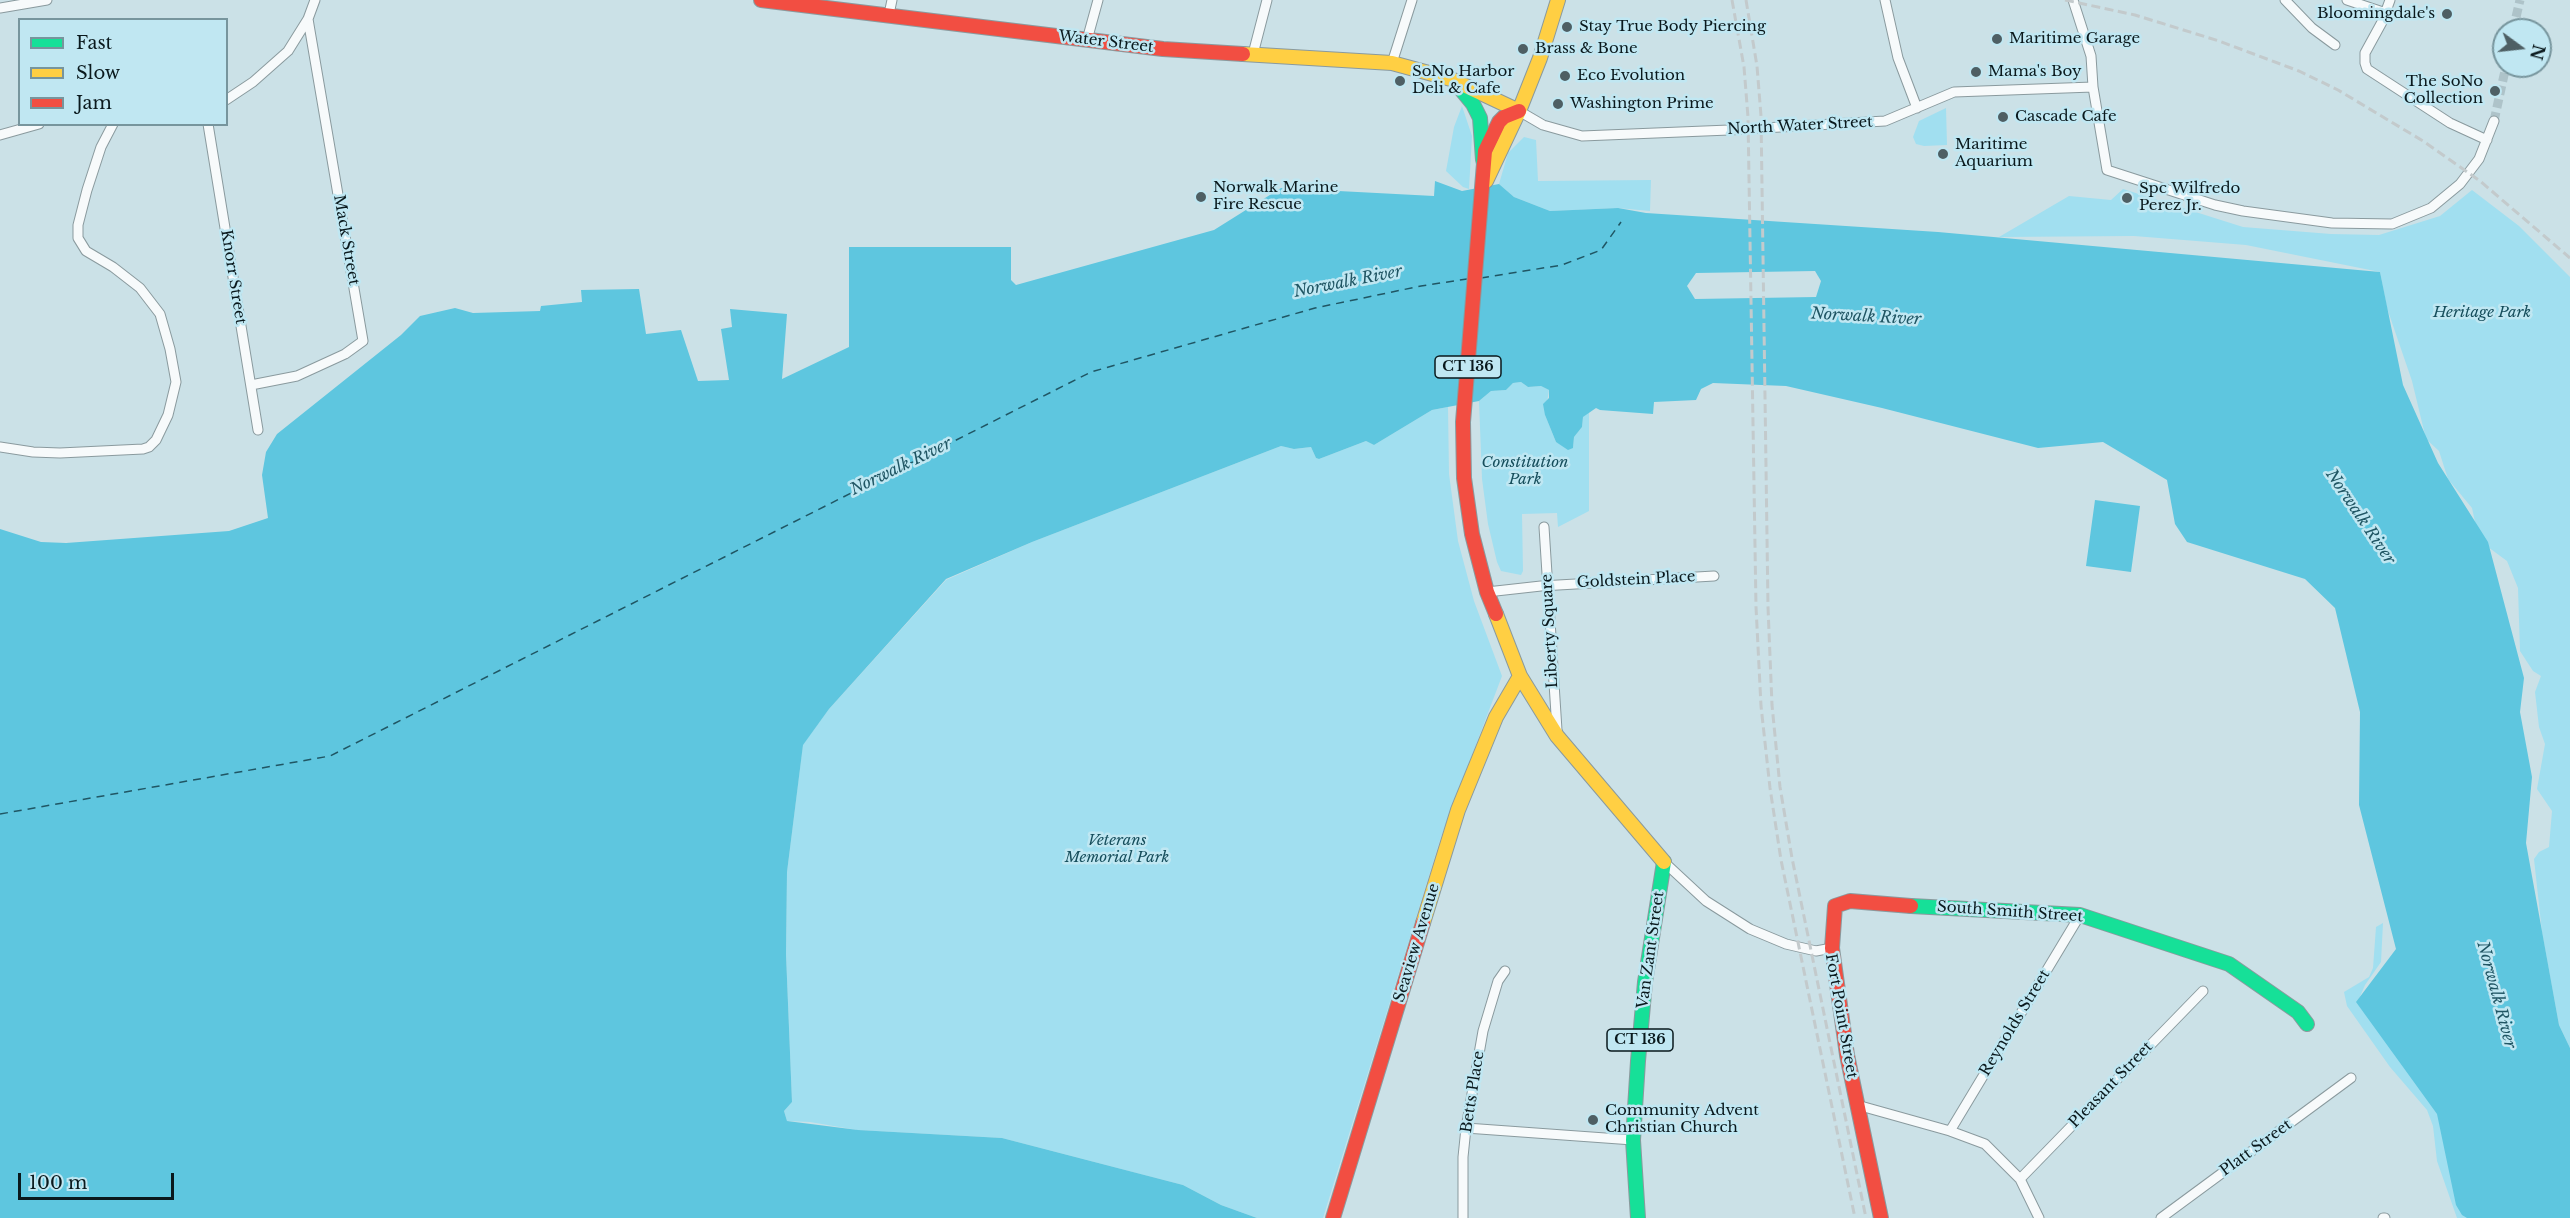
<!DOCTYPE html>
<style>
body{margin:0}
#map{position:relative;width:2570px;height:1218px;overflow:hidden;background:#cbe1e7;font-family:"Libre Baskerville",serif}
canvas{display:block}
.legend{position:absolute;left:18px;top:18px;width:210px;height:108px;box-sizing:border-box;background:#c0e7f2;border:2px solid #77959d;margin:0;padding:8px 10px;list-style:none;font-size:18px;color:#0a191d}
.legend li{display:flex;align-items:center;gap:12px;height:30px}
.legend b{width:30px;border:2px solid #77959d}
.north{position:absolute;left:2492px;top:18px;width:60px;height:60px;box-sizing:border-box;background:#c0e7f2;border:2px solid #77959d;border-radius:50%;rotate:105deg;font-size:16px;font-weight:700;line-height:24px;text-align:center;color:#0a191d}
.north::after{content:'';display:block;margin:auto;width:21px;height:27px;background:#4e5f64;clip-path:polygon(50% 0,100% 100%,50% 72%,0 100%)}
.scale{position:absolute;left:18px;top:1173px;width:156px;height:27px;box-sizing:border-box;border:3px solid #0a191d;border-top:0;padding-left:8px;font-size:18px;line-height:21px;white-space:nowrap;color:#0a191d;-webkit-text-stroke:4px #c0e7f2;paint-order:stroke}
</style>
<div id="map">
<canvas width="2570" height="1218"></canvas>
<ul class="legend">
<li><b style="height:8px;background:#16e098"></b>Fast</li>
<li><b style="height:8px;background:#ffcf43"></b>Slow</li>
<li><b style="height:8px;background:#f24e42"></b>Jam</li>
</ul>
<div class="north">N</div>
<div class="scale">100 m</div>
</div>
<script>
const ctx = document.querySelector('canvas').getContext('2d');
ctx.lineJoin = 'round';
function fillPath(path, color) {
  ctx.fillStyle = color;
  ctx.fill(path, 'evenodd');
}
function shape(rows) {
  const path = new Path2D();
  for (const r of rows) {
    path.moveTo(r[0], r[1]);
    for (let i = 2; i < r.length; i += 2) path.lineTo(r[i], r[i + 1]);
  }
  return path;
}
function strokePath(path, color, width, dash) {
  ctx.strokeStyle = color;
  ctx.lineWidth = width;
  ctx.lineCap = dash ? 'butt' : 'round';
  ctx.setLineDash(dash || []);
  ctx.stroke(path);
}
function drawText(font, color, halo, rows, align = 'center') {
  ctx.font = font + ' "Libre Baskerville",serif';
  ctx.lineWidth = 5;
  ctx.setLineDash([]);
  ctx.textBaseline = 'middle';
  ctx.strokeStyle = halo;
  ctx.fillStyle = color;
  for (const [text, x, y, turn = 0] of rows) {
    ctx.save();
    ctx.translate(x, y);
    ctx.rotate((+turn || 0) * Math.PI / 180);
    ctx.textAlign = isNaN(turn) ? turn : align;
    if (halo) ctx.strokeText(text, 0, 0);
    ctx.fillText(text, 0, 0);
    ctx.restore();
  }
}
fillPath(shape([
 [1462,106,1472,136,1469,189,1463,187,1446,171,1454,127],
 [1946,108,1947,145,1924,146,1916,144,1913,137,1919,121],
 [1524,137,1536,140,1538,181,1651,180,1650,211,1618,208,1550,211,1514,197,1499,184,1508,153],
 [2123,189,2243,227,2331,234,2379,235,2440,216,2472,190,2519,226,2570,277,2570,1048,2559,1025,2542,932,2534,859,2539,852,2549,847,2552,811,2537,789,2545,744,2539,727,2535,692,2541,676,2533,671,2520,651,2518,588,2507,561,2488,547,2477,531,2472,508,2448,479,2439,451,2426,439,2412,381,2387,308,2380,272,2246,245,2134,236,1999,237,2069,196,2111,200],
 [1521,382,1528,387,1541,386,1549,390,1545,415,1556,442,1573,448,1574,437,1582,427,1583,417,1589,412,1589,511,1558,527,1557,513,1522,514,1523,571,1521,575,1501,571,1497,562,1488,524,1482,479,1479,401,1491,391,1506,390,1513,383],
 [1448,407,1449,474,1458,541,1474,601,1502,676,1441,837,1323,1218,1257,1218,1221,1205,1183,1185,1002,1138,857,1130,810,1122,787,1121,784,1111,792,1102,786,954,787,872,803,744,829,709,946,580,1032,542,1281,446,1294,449,1311,447,1316,458,1319,459,1366,441,1374,445,1432,410],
 [2383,923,2381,962,2365,985,2359,999,2440,1104,2471,1218,2457,1218,2437,1161,2433,1126,2427,1110,2390,1067,2347,1006,2344,992,2369,977,2373,968,2376,927]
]), '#a1dff0');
fillPath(shape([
 [1435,181,1462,191,1499,184,1514,197,1550,211,1618,208,1646,213,1938,232,2380,272,2403,385,2438,463,2488,542,2524,678,2520,712,2532,777,2526,843,2559,1025,2570,1048,2570,1218,2467,1218,2462,1215,2456,1205,2437,1114,2356,1002,2396,949,2359,805,2360,712,2335,608,2305,579,2187,542,2175,524,2167,480,2103,442,2038,448,1882,408,1786,386,1713,383,1701,389,1696,400,1654,402,1653,414,1600,410,1596,408,1583,417,1582,427,1574,437,1573,448,1568,450,1556,442,1545,415,1543,404,1549,398,1549,390,1541,386,1528,387,1521,382,1513,383,1506,390,1491,391,1479,401,1432,410,1374,445,1366,441,1319,459,1316,458,1311,447,1294,449,1281,446,1032,542,946,579,829,709,803,745,787,872,786,954,792,1102,784,1111,787,1121,858,1130,1002,1138,1183,1185,1221,1205,1257,1218,0,1218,0,529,41,542,66,543,229,531,268,518,262,475,266,452,277,434,401,335,420,316,455,308,473,313,540,311,541,306,582,302,581,290,639,289,646,334,681,330,698,381,729,380,721,329,732,327,730,309,787,314,782,379,849,347,849,247,1011,247,1011,280,1016,285,1214,230,1281,188,1434,196],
 [2095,500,2140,506,2131,572,2086,566]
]), '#5ec6df');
fillPath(shape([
 [1815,271,1821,281,1816,297,1695,299,1687,286,1696,273]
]), '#cbe1e7');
strokePath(shape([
 [1481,278,1562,265,1601,250,1621,222],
 [0,814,330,756,1091,372,1315,308,1421,286,1467,279]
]), '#205664', 1.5, [8, 6]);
strokePath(shape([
 [2513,30,2520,0],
 [2494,121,2506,66]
]), '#aec3c9', 9, [9, 4.5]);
const street = shape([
 [1885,0,1898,58,1917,108],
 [2073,0,2091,56,2093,87,2107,170,2215,205,2243,211,2332,223,2392,224,2431,208,2460,184,2479,159,2494,121],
 [2285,0,2312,28,2335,45],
 [2347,0,2386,13],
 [2390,0,2382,22,2365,53,2365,63,2367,69,2450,123,2487,140],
 [0,8,47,0],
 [889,14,892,0],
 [1087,40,1098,0],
 [1253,54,1267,0],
 [1392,63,1412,0],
 [226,100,253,82,288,51,308,19,315,0],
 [1519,111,1543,125,1582,136,1729,130,1885,121,1954,92,2093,87],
 [208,124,258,430],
 [0,135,39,124],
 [251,385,297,376,345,354,363,341,308,19],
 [0,447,33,452,60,453,143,449,149,447,156,440,168,415,176,382,170,349,160,314,140,288,113,267,86,251,78,238,78,225,87,190,101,147,113,124],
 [1544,527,1557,730],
 [1487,592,1541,586,1714,576],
 [1664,862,1706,901,1750,929,1786,944,1816,951,1832,948],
 [1857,1105,1950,1131,1985,1144,2020,1179,2039,1218],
 [1466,1128,1633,1140],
 [1950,1131,2080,915],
 [2020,1179,2203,991],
 [1463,1218,1463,1157,1466,1128,1483,1031,1498,981,1505,971],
 [2161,1218,2351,1078],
 [2383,1218,2385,1218]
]);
const fast = shape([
 [1455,82,1473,104,1480,118,1483,160],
 [1911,906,2080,915,2229,964,2298,1012,2307,1024],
 [1638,1218,1633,1140,1638,1061,1645,982,1664,862]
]);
const slow = shape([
 [1243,54,1392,63,1451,79,1519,111],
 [1486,181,1519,111,1540,58,1558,0],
 [1496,614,1520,676,1557,736,1664,862],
 [1423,923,1458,810,1496,717,1520,676]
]);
const jam = shape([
 [761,0,1163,49,1243,54],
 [1496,614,1487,592,1472,534,1464,478,1463,422,1485,151,1499,122,1504,117,1519,111],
 [1333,1218,1423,923],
 [1881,1218,1847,1055,1832,948,1835,906,1850,901,1911,906]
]);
strokePath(street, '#8a9a9e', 11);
strokePath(fast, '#8a9a9e', 16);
strokePath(slow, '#8a9a9e', 16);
strokePath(jam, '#8a9a9e', 16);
strokePath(street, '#f7fafb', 9);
strokePath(fast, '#16e098', 14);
strokePath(slow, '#ffcf43', 14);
strokePath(jam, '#f24e42', 14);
strokePath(shape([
 [1732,0,1744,67,1748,117,1756,607,1761,706,1770,788,1781,860,1855,1218],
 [1746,0,1757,66,1761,116,1768,607,1772,705,1780,787,1792,858,1866,1218],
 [2065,0,2135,15,2219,41,2299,71,2338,90,2423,141,2480,181,2570,258]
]), '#c3cacc', 3, [9, 4.5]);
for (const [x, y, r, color] of [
 [2447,14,6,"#4e5f64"],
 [1567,27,6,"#4e5f64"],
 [1997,39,6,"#4e5f64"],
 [1523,49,6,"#4e5f64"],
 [1976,72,6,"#4e5f64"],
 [1565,76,6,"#4e5f64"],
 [1400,81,6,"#4e5f64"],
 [2495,91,6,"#4e5f64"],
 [1558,104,6,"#4e5f64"],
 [2003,117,6,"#4e5f64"],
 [1943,154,6,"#4e5f64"],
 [1201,197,6,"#4e5f64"],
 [2127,198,6,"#4e5f64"],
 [1593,1120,6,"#4e5f64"]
]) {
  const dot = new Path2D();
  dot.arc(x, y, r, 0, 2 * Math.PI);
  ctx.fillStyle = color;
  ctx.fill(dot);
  strokePath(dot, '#c0e7f2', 2);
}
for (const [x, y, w] of [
 [1468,367,66],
 [1640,1040,66]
]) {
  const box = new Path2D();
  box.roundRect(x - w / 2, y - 11, w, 22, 4.5);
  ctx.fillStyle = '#c0e7f2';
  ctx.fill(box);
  strokePath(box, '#0a191d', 1.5);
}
drawText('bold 14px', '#0a191d', null, [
 ["CT 136",1468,367],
 ["CT 136",1640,1040]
]);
drawText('15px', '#0a191d', '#c0e7f2', [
 ["Bloomingdale's",2435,14,"right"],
 ["Stay True Body Piercing",1579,27],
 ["Maritime Garage",2009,39],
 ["Brass & Bone",1535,49],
 ["SoNo Harbor",1412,72],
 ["Deli & Cafe",1412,89],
 ["Mama's Boy",1988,72],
 ["Eco Evolution",1577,76],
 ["The SoNo",2483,82,"right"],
 ["Collection",2483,99,"right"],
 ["Washington Prime",1570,104],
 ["Cascade Cafe",2015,117],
 ["Maritime",1955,145],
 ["Aquarium",1955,162],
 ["Norwalk Marine",1213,188],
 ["Fire Rescue",1213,205],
 ["Spc Wilfredo",2139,189],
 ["Perez Jr.",2139,206],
 ["Community Advent",1605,1111],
 ["Christian Church",1605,1128]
], 'left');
drawText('15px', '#0a191d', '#c0e7f2', [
 ["Water Street",1106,42,7],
 ["North Water Street",1800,126,-3],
 ["Mack Street",346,240,80],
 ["Knorr Street",233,277,81],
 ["Goldstein Place",1636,580,-3],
 ["Liberty Square",1550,631,-93],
 ["South Smith Street",2010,912,4],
 ["Seaview Avenue",1417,943,-73],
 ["Van Zant Street",1651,950,-82],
 ["Fort Point Street",1841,1016,80],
 ["Reynolds Street",2015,1023,-59],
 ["Pleasant Street",2111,1085,-46],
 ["Betts Place",1473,1092,-81],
 ["Platt Street",2256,1148,-36]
]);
drawText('italic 15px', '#164e5c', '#c0e7f2', [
 ["Heritage Park",2482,313],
 ["Constitution",1525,463],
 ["Park",1525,480],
 ["Veterans",1117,841],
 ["Memorial Park",1117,858]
]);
drawText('italic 16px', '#205664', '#c0e7f2', [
 ["Norwalk River",1348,282,-11],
 ["Norwalk River",1866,317,3],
 ["Norwalk River",901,467,-26],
 ["Norwalk River",2360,517,56],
 ["Norwalk River",2496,995,75]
]);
</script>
